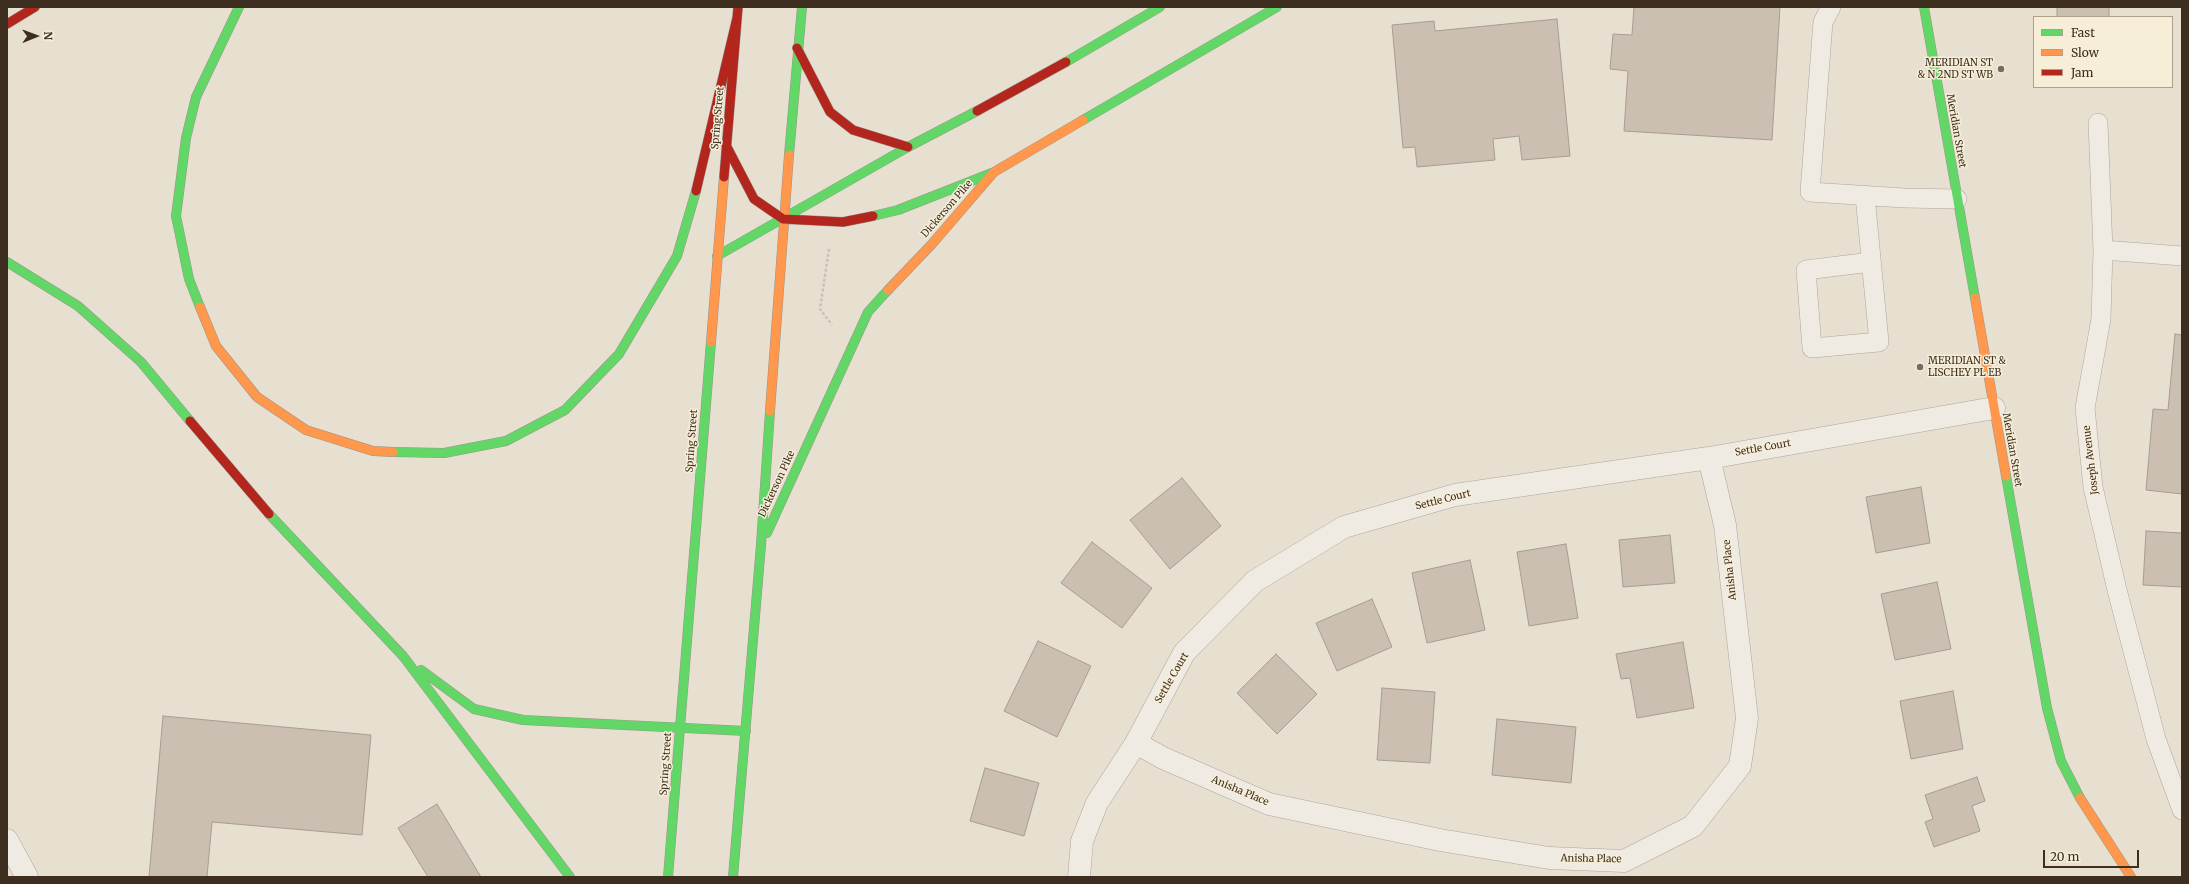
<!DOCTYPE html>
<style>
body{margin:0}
#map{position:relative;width:2189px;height:884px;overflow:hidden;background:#e7e0d1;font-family:Merriweather,serif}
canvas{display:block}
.frame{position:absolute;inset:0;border:8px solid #3d2e20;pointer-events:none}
.legend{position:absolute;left:2033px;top:16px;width:140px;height:72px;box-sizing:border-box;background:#f7eed8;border:1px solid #ada18e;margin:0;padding:5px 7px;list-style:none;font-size:12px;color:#3d2e20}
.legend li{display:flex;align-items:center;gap:8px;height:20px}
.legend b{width:20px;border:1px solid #ada18e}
.north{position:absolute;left:16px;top:16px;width:40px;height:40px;-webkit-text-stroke:3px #f7eed8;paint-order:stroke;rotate:89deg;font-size:11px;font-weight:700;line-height:16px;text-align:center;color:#3d2e20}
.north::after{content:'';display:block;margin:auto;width:14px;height:18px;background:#3d2e20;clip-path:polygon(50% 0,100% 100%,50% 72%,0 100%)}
.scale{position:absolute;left:2043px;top:850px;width:96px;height:18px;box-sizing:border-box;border:2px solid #3d2e20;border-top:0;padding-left:5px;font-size:12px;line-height:14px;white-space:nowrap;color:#3d2e20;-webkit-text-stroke:3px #f7eed8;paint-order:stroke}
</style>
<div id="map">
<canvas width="2189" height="884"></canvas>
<div class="frame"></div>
<ul class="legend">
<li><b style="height:5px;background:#63d668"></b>Fast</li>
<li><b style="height:5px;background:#ff974d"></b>Slow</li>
<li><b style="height:5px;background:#b3261e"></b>Jam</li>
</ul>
<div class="north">N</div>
<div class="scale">20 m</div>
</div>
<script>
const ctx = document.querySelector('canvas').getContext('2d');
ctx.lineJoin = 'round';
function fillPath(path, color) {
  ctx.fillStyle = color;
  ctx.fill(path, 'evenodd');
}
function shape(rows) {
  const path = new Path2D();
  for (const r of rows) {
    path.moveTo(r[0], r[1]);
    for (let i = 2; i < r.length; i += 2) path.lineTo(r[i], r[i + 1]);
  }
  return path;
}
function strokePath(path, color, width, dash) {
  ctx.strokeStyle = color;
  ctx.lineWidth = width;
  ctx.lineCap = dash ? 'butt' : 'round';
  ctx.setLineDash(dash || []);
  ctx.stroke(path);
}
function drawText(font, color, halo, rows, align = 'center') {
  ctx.font = font + ' Merriweather,serif';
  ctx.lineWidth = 3;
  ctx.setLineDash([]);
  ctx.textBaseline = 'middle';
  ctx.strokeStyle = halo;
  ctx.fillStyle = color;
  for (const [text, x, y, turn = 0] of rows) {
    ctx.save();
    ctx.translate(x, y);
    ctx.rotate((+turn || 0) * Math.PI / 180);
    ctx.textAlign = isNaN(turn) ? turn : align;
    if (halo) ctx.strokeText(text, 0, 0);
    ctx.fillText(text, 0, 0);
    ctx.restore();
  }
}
const building = shape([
 [1634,7,1780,7,1772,140,1624,131,1628,71,1610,69,1613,34,1632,35,1634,7],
 [2057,7,2109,7,2109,17,2057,17,2057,7],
 [1557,19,1570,156,1522,160,1519,136,1493,139,1495,160,1417,167,1415,147,1403,148,1392,25,1434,21,1435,31,1557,19],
 [2175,334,2182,335,2182,494,2146,490,2153,409,2168,410,2175,334],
 [1182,478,1221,526,1170,569,1130,520,1182,478],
 [1921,487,1930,543,1876,553,1866,497,1921,487],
 [2146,531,2182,533,2182,587,2143,585,2146,531],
 [1670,535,1675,583,1623,587,1619,540,1670,535],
 [1092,542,1152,588,1122,628,1061,583,1092,542],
 [1566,544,1578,618,1529,626,1517,552,1566,544],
 [1470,560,1485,630,1427,643,1412,573,1470,560],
 [1937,582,1951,649,1895,660,1881,594,1937,582],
 [1372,599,1392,647,1337,671,1316,623,1372,599],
 [1038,641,1091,666,1057,737,1004,711,1038,641],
 [1683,642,1694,708,1637,718,1630,678,1621,679,1616,654,1683,642],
 [1276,654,1317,694,1277,734,1237,693,1276,654],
 [1382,688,1435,692,1430,763,1377,760,1382,688],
 [1953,691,1963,749,1911,759,1900,701,1953,691],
 [163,716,371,735,362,835,212,822,207,877,149,877,163,716],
 [1497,719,1576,727,1571,783,1492,775,1497,719],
 [985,768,1039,783,1024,836,970,821,985,768],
 [1977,777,1985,801,1972,806,1980,831,1934,847,1925,822,1933,819,1925,795,1977,777],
 [437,804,481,877,428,877,398,828,437,804]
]);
fillPath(building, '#cbbfb2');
strokePath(building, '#a89c90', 1);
const lane = shape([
 [1831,7,1823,22,1810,192,1904,198,1957,199],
 [2098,123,2103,250,2101,319,2085,408,2093,487,2117,590,2156,739,2182,810],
 [1865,196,1879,342,1812,348,1806,270,1871,262],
 [2103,250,2182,256]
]);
const street = shape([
 [1136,743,1163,758,1269,804,1440,840,1549,858,1624,861,1693,826,1740,766,1747,718,1725,525,1709,458],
 [7,840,27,877],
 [1079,877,1082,841,1097,803,1136,743,1184,653,1255,581,1344,527,1455,495,1709,458,1994,408]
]);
const fast = shape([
 [1924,7,1975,298],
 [1066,62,1160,7],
 [1083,120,1277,7],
 [789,155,802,7],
 [873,216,898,210,992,173],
 [717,256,908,147,977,111],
 [7,262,78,306,141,362,190,421],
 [200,307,189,279,176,216,186,138,196,97,239,7],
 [393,452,444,453,506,441,565,410,619,354,677,256,696,191],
 [2006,476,2047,708,2061,761,2080,798],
 [269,514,403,656,570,877],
 [767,533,868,312,888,290],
 [421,670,474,709,523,720,746,731],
 [668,877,711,342],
 [733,877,761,545,770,411]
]);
const slow = shape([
 [888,290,932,244,994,172,1083,120],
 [1975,298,2006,476],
 [200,307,216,346,257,397,306,430,373,451,393,452],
 [711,342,724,177],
 [770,411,789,155],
 [2080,798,2131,877]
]);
const jam = shape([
 [7,24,35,7],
 [797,48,830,112,853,130,908,147],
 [977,111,1066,62],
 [726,145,754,199,783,219,843,222,873,216],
 [724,177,738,7],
 [696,191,737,18],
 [190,421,269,514]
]);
strokePath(lane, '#ada599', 20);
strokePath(street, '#ada599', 23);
strokePath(fast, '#9c958a', 10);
strokePath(slow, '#9c958a', 10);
strokePath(jam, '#9c958a', 10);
strokePath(shape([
 [829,249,820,309,832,325]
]), '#c8c2b9', 2.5, [3, 2]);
strokePath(lane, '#efebe3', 19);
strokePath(street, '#efebe3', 22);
strokePath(fast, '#63d668', 9);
strokePath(slow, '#ff974d', 9);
strokePath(jam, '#b3261e', 9);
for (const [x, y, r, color] of [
 [2001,69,4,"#786c5e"],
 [1920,367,4,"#786c5e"]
]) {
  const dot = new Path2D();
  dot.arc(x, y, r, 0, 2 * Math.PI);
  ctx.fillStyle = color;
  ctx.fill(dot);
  strokePath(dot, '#f7eed8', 1.5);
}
drawText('10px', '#3d2e20', '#f7eed8', [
 ["MERIDIAN ST",1993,63],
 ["& N 2ND ST WB",1993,75],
 ["MERIDIAN ST &",1928,361,"left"],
 ["LISCHEY PL EB",1928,373,"left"]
], 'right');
drawText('10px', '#3d2e20', '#f7eed8', [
 ["Spring Street",718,118,-85],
 ["Meridian Street",1956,131,80],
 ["Dickerson Pike",947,209,-49],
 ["Spring Street",692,441,-86],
 ["Settle Court",1763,448,-10],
 ["Meridian Street",2012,450,80],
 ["Joseph Avenue",2091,460,-97],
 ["Dickerson Pike",777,484,-65],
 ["Settle Court",1443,500,-14],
 ["Anisha Place",1730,570,-96],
 ["Settle Court",1172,678,-60],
 ["Spring Street",666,764,-86],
 ["Anisha Place",1240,791,23],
 ["Anisha Place",1591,859,1]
]);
</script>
